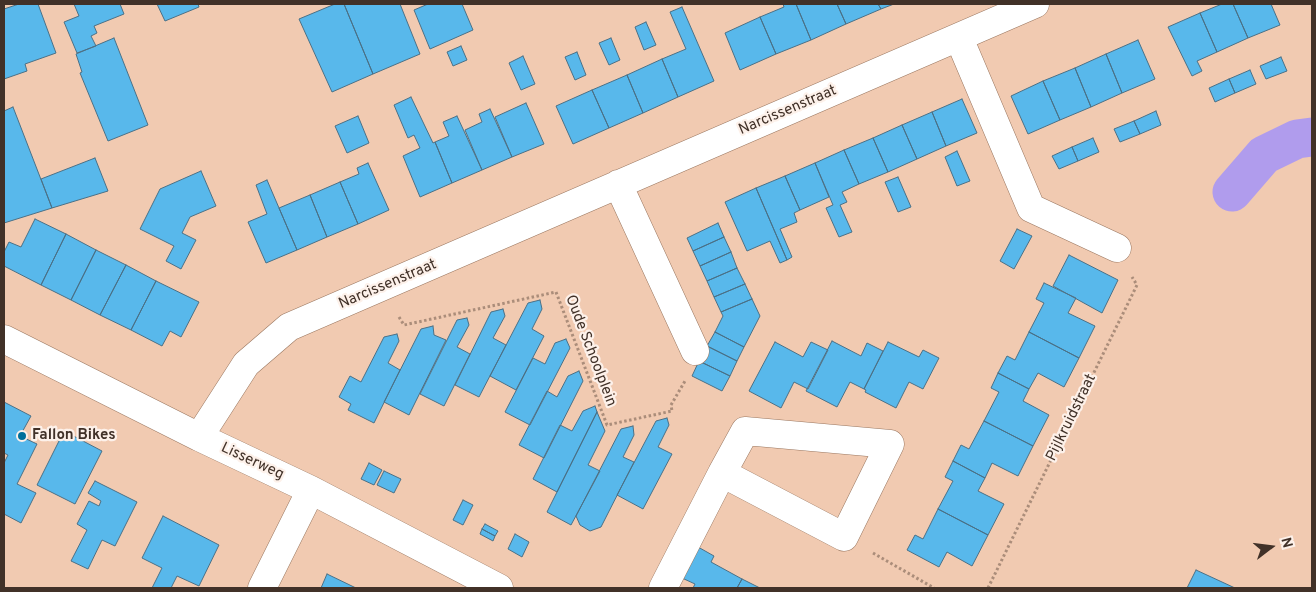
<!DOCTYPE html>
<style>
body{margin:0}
#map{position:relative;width:1316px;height:592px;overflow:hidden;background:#f1cab1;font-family:Overpass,sans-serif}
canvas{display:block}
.frame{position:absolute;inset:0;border:5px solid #413128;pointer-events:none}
.north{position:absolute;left:1246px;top:522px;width:50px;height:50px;-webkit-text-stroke:4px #fdf1ea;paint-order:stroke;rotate:75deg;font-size:14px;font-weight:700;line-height:20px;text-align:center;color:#413128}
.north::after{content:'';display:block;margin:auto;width:18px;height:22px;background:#413128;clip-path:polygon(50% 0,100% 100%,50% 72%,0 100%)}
</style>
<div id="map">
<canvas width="1316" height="592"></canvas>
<div class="frame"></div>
<div class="north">N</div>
</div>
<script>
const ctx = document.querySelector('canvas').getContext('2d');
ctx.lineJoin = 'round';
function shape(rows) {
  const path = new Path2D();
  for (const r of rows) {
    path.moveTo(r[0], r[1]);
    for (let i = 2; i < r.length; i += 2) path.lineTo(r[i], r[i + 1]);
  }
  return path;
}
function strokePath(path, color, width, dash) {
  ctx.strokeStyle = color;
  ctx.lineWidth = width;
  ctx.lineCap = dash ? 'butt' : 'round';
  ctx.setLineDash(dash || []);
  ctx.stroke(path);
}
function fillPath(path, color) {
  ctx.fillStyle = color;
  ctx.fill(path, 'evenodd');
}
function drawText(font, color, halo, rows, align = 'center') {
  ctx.font = font + ' Overpass,sans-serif';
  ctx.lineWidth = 4.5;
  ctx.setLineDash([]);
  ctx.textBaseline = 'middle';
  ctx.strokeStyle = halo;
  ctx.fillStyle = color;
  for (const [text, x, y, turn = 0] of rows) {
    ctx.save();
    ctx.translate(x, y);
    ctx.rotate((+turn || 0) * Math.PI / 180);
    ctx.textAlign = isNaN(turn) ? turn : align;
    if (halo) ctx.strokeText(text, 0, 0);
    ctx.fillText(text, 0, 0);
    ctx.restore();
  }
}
strokePath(shape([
 [1232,192,1264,155,1297,139,1312,137]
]), '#b09ced', 39);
const building = shape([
 [19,4,38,4,56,53,25,64,27,71,4,79,4,9,19,4],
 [74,4,120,4,124,14,94,26,97,33,91,36,96,46,77,53,64,22,79,16,74,4],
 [157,4,198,4,199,7,165,21,157,4],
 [335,4,344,4,373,74,332,92,299,19,335,4],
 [344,4,400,4,420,54,373,74,344,4],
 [428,4,462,4,473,30,430,49,414,10,428,4],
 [783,4,796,4,811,40,776,54,760,17,784,7,783,4],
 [796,4,837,4,846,24,811,40,796,4],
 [837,4,878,4,881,9,846,24,837,4],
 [878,4,894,4,881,9,878,4],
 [1222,4,1233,4,1248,38,1217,52,1200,13,1222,4],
 [1233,4,1271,4,1280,25,1248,38,1233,4],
 [682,7,714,81,678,97,662,59,686,49,670,12,682,7],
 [1200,13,1217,52,1197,61,1202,71,1192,76,1168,27,1200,13],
 [760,17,776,54,740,70,725,33,760,17],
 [646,22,656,45,644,50,635,27,646,22],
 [114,38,148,125,108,141,80,73,82,72,76,54,114,38],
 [611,38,620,60,609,65,599,43,611,38],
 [1138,40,1155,79,1122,93,1106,54,1138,40],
 [461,46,467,60,453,66,447,52,461,46],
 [577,52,586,75,575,80,565,57,577,52],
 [1106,54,1122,93,1091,107,1075,68,1106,54],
 [523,56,535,84,521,90,509,63,523,56],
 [1281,57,1287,71,1266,79,1260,66,1281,57],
 [662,59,678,97,643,113,627,75,662,59],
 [1075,68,1091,107,1060,120,1043,81,1075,68],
 [1250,70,1256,84,1235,93,1229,79,1250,70],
 [627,75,643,113,609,128,592,90,627,75],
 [1229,79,1235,93,1215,102,1209,88,1229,79],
 [1043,81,1060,120,1028,134,1011,96,1043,81],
 [592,90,609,128,573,144,556,106,592,90],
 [411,97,433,143,435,142,452,183,420,197,403,156,420,148,414,135,408,138,394,105,411,97],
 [962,99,977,133,946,146,932,112,962,99],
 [526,103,544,144,512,157,495,117,526,103],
 [13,107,52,208,4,223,4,111,13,107],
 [490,109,512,157,482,170,465,130,482,122,479,114,490,109],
 [1156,111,1161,125,1140,134,1134,121,1156,111],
 [932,112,946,146,917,159,902,125,932,112],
 [358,116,369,143,347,153,335,126,358,116],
 [457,116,482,170,452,183,435,142,449,136,443,122,457,116],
 [1134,121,1140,134,1120,142,1114,129,1134,121],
 [902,125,917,159,888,172,873,138,902,125],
 [873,138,888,172,859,184,844,150,873,138],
 [1093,138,1099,152,1078,161,1072,147,1093,138],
 [1072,147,1078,161,1059,169,1052,156,1072,147],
 [844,150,859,184,842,192,847,202,840,205,852,232,839,237,826,208,833,205,815,163,844,150],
 [957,151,970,181,957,186,945,157,957,151],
 [95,158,108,191,52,208,41,179,95,158],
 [368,163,389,210,358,224,340,182,359,174,357,168,368,163],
 [815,163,829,197,800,210,785,176,815,163],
 [201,171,216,206,190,217,182,233,196,240,181,269,166,261,174,246,140,229,160,189,201,171],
 [785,176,800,210,794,213,797,222,780,229,792,257,787,260,756,188,785,176],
 [898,177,911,207,898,212,885,182,898,177],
 [267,180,297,250,266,263,248,222,267,214,256,185,267,180],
 [340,182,358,224,327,237,310,195,340,182],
 [756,188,787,260,780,263,770,241,747,251,725,202,756,188],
 [310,195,327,237,297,250,279,208,310,195],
 [35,219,66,234,41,285,4,266,4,252,9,242,21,247,35,219],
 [718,223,724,237,693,251,687,238,718,223],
 [1017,229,1032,236,1014,269,1000,261,1017,229],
 [66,234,96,250,71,300,41,285,66,234],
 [724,237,731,252,700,266,693,251,724,237],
 [96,250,126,265,100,315,71,300,96,250],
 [731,252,737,268,707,281,700,266,731,252],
 [1069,255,1118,280,1102,313,1053,286,1069,255],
 [126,265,156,281,131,330,100,315,126,265],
 [737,268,745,284,714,297,707,281,737,268],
 [156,281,199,302,181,337,170,331,162,346,131,330,156,281],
 [1044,283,1076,298,1068,313,1095,326,1079,358,1029,332,1044,303,1036,299,1044,283],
 [745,284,752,299,721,312,714,297,745,284],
 [752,299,760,316,744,347,715,332,723,316,721,312,752,299],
 [540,300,542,309,532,329,544,336,516,390,490,376,528,303,540,300],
 [503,309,505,316,493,338,506,345,479,397,455,385,491,312,503,309],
 [467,318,469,325,457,347,470,354,444,406,420,394,457,320,467,318],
 [433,326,434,335,446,340,409,415,384,402,421,329,433,326],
 [715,332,744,347,737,361,707,346,715,332],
 [1029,332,1079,358,1064,387,1038,373,1029,389,998,373,1007,356,1015,360,1029,332],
 [397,334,399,341,388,363,400,370,374,423,348,410,351,404,339,397,350,376,361,382,384,337,397,334],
 [566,339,570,348,530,425,505,412,533,358,545,364,555,343,566,339],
 [832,341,861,356,867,343,883,351,864,389,850,382,837,407,806,391,832,341],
 [775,342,803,357,811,342,828,350,808,389,794,382,781,408,749,391,775,342],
 [888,342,919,357,923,350,939,358,923,389,909,382,896,408,865,392,866,390,864,389,888,342],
 [707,346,737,361,730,376,699,361,707,346],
 [699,361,730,376,722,391,692,376,699,361],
 [579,371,583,381,544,458,519,445,547,391,557,397,568,376,579,371],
 [998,373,1029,389,1023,401,1049,415,1033,446,984,421,999,392,991,388,998,373],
 [4,402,31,416,20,436,37,444,17,484,36,493,21,523,4,514,4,463,8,455,4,453,4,402],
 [595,406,597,412,557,492,533,479,560,425,572,431,583,411,595,406],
 [597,412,605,431,588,465,600,471,571,525,547,512,597,412],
 [667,418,669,425,658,447,672,454,643,509,617,495,656,421,667,418],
 [984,421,1033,446,1018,476,992,463,985,478,953,461,961,445,969,449,984,421],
 [633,426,634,435,623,457,634,462,601,527,590,531,580,525,576,516,621,429,633,426],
 [64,431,102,451,75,504,37,485,64,431],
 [953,461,985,478,978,491,1004,504,988,535,938,509,953,481,945,477,953,461],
 [369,463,382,470,374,485,361,479,369,463],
 [384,471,401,479,394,493,377,485,384,471],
 [95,481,137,502,115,546,102,540,88,569,71,561,87,530,77,524,89,501,99,506,101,501,88,493,95,481],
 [463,500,473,505,463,525,453,520,463,500],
 [938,509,988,535,972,566,947,552,939,567,907,550,915,535,923,539,938,509],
 [163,516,219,545,199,586,177,576,171,588,152,588,162,568,142,558,163,516],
 [485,524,498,531,495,536,482,529,485,524],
 [482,529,495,536,493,541,480,534,482,529],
 [515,534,529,542,522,557,508,549,515,534],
 [698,547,714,556,711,562,742,579,737,588,693,588,695,584,682,578,698,547],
 [1196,570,1235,588,1187,588,1196,570],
 [327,574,356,588,321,588,327,574],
 [742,579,760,588,737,588,742,579]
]);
fillPath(building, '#58b8eb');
strokePath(building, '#4a7086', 1);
const minor = shape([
 [959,38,1031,208,1117,248],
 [618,184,695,351],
 [4,339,199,437,311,490,499,588],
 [199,437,246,364,289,327,1035,4],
 [262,588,311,490],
 [663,588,722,473,745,431,890,444,844,537,722,473]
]);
strokePath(minor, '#9a7760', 29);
strokePath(shape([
 [399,317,404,325,556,292,607,425,672,411,671,405,685,381],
 [873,553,934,588],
 [988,588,1137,285,1132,277]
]), '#ab8d7a', 3, [2.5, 2.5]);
strokePath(minor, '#fff', 28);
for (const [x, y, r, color] of [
 [22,436,5,"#006f9b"]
]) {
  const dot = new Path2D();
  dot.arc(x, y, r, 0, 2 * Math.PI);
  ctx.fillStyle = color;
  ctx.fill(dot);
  strokePath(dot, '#fdf1ea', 2);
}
drawText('15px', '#413128', '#fdf1ea', [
 ["Narcissenstraat",788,111,-23],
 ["Narcissenstraat",388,285,-23],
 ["Oude Schoolplein",590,351,69],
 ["Pijlkruidstraat",1072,418,-64],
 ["Lisserweg",252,462,25]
]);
drawText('bold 15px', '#413128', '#fdf1ea', [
 ["Fallon Bikes",32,436]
], 'left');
</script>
